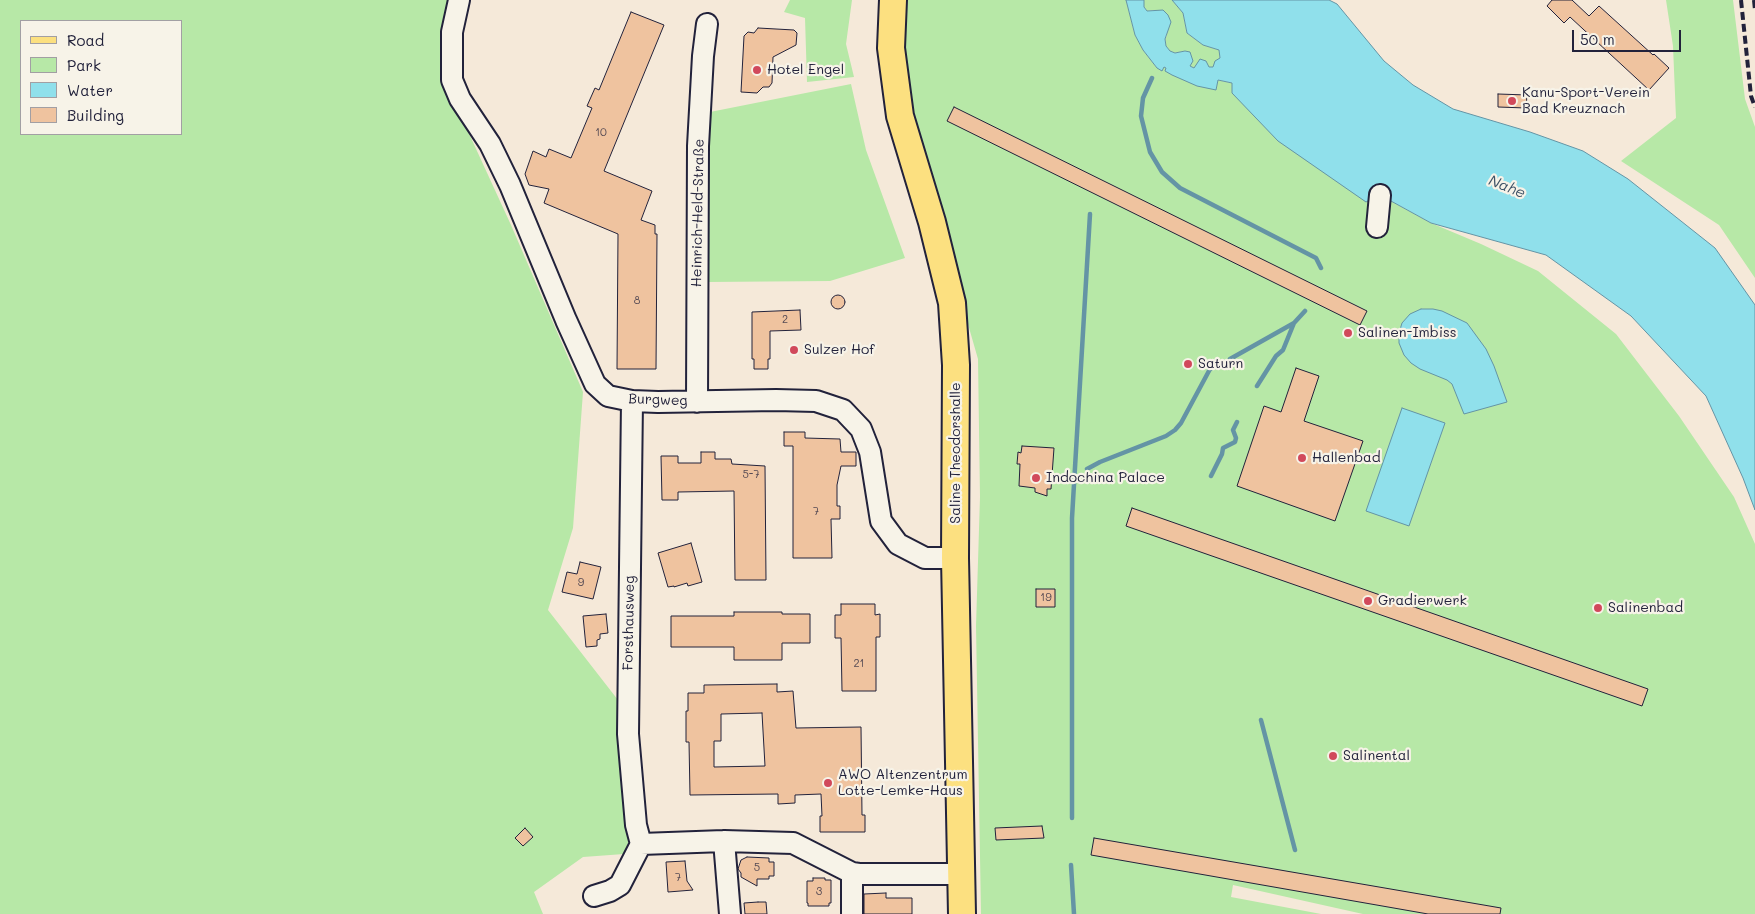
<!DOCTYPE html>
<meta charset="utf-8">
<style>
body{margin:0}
#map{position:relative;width:1755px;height:914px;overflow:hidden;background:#f5e9d9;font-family:Mali,sans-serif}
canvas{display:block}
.legend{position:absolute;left:20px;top:20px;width:162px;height:115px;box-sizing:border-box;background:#f7f3e8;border:1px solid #a29fa3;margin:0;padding:6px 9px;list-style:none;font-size:15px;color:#22223b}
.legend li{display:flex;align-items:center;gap:10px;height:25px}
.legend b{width:25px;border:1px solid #a29fa3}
.scale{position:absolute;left:1572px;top:30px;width:109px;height:22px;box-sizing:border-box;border:2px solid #22223b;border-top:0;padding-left:6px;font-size:15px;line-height:18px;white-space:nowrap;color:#22223b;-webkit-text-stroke:4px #f7f3e8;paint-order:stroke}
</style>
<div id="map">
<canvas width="1755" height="914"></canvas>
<ul class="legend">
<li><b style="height:6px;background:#fce080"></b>Road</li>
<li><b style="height:14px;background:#b7e8a7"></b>Park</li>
<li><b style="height:14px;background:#90e0eb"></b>Water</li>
<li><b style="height:14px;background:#efc39f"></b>Building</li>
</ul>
<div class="scale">50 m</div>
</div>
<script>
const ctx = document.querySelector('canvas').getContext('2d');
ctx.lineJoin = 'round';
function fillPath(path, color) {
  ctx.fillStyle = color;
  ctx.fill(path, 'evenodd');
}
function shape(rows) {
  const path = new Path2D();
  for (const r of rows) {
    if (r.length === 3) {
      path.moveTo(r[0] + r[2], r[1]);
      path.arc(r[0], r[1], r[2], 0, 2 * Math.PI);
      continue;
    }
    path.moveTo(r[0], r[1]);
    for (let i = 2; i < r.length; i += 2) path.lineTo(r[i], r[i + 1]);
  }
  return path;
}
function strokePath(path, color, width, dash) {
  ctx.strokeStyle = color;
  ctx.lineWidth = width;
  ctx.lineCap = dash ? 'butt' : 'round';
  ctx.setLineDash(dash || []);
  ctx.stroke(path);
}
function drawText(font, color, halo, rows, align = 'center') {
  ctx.font = font + ' Mali,sans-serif';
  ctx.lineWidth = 4.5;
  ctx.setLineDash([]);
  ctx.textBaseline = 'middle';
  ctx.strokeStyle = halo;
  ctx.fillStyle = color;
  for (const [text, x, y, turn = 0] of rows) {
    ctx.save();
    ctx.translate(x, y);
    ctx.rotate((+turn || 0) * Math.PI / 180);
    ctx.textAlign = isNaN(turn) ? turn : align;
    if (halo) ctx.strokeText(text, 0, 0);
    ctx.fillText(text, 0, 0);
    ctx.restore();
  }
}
fillPath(shape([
 [0,0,448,0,443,77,511,225,583,392,573,528,548,610,618,700,632,833,624,854,583,857,534,892,543,914,0,914],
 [21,21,181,21,181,134,21,134],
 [790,0,852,0,846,44,854,77,807,82,805,18,784,12],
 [899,0,1126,0,1135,35,1143,50,1157,68,1164,67,1216,89,1217,80,1232,83,1380,195,1431,223,1481,244,1538,271,1616,334,1679,416,1734,497,1755,544,1755,914,1363,914,1233,885,1231,897,1321,914,981,914,976,626,980,497,978,359,908,116],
 [1144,0,1172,0,1183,13,1187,33,1203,45,1219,50,1220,58,1213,67,1194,68,1190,66,1185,51,1175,53,1170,51,1166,46,1165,39,1167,35,1155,10,1147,11,1144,7],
 [1666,0,1733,0,1745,99,1755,127,1755,278,1719,225,1621,161,1676,118,1673,46],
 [851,84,866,150,905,258,830,281,707,282,710,112]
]), '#b7e8a7');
const water = shape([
 [1126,0,1144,0,1144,7,1147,11,1163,10,1168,15,1171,22,1165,39,1166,46,1170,51,1175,53,1185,51,1190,52,1193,61,1190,66,1194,68,1200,59,1206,61,1209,67,1213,67,1215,61,1220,58,1219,50,1203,45,1187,33,1183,13,1172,0,1329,0,1337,4,1384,61,1413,85,1453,109,1530,132,1583,151,1628,179,1715,248,1755,305,1755,510,1743,478,1706,396,1631,316,1546,255,1431,223,1380,195,1366,202,1278,141,1232,93,1232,83,1218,80,1216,90,1197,86,1172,75,1165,71,1166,68,1164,67,1162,71,1157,68,1143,50,1135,35,1126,0],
 [1421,309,1433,309,1442,311,1467,323,1486,349,1494,366,1507,402,1464,414,1452,384,1447,380,1420,369,1411,363,1404,355,1399,343,1399,333,1402,323,1410,314,1421,309],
 [1402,408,1445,423,1409,526,1366,511,1402,408]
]);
fillPath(water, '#90e0eb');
strokePath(water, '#6494a5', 1);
strokePath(shape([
 [1152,78,1143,98,1141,116,1150,152,1162,172,1180,188,1316,258,1321,268],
 [1230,359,1294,323,1305,311],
 [1257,386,1276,356,1283,350,1294,323],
 [1087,469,1100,462,1166,436,1175,430,1181,423,1210,369,1222,363],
 [1211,476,1222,454,1223,448,1235,442,1236,438,1233,430,1237,422],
 [1261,720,1295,850],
 [1072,818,1072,518,1090,214],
 [1071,865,1074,914]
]), '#6494a5', 4.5);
const building = shape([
 [1552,0,1572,0,1589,16,1599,6,1653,55,1654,54,1669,68,1649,90,1570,17,1564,23,1547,6,1552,0],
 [631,12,664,25,604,171,652,191,641,220,655,225,655,234,657,234,656,369,617,369,618,234,544,203,549,189,529,185,525,174,533,151,546,157,549,149,571,158,592,108,587,106,595,88,599,90,631,12],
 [758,28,794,30,797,33,796,45,773,57,772,83,769,87,763,87,757,93,741,92,744,36,748,32,754,33,758,28],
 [1498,94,1527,95,1526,108,1498,107,1498,94],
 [954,107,1367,311,1360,325,947,121,954,107],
 [838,302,7],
 [800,310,801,330,770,331,770,359,768,359,768,369,754,369,754,359,752,359,752,312,800,310],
 [1296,368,1319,376,1304,421,1363,441,1335,521,1237,486,1264,406,1281,412,1296,368],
 [784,432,805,432,805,438,840,439,841,452,856,452,856,466,841,466,837,485,837,506,840,506,840,519,831,519,832,558,793,558,793,446,784,446,784,432],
 [1022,446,1054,448,1051,489,1047,489,1047,496,1035,492,1035,488,1019,486,1020,464,1017,464,1018,452,1021,453,1022,446],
 [701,452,715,452,715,459,731,459,732,464,765,466,766,580,735,580,734,491,678,492,678,500,662,500,661,456,678,456,678,463,701,463,701,452],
 [1132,508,1648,689,1642,706,1126,526,1132,508],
 [691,543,702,582,688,586,687,583,674,587,674,586,668,587,658,553,691,543],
 [580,562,601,567,593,599,562,592,567,572,577,574,580,562],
 [1036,589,1055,589,1055,607,1036,607,1036,589],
 [841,604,875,604,875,615,880,614,880,637,876,637,876,691,842,691,841,638,835,638,835,615,841,615,841,604],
 [734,612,782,612,782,614,810,614,810,643,782,643,782,660,734,660,734,647,671,647,671,616,734,616,734,612],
 [606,614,608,633,600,634,600,639,597,640,597,646,586,647,583,616,606,614],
 [777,684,777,692,793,691,796,728,861,727,862,815,865,815,865,832,820,832,820,816,822,816,821,794,795,795,795,803,778,804,778,794,690,795,689,742,686,742,686,711,688,711,688,693,704,693,704,685,777,684],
 [762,713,765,766,714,767,714,741,721,741,721,714,762,713],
 [1042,826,1044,838,996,840,995,828,1042,826],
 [525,828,533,837,523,846,515,838,525,828],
 [1094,838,1501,908,1500,914,1428,914,1091,855,1094,838],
 [747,857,769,858,769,862,774,862,774,876,769,876,769,879,757,879,757,886,741,877,741,873,738,869,741,860,747,857],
 [685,861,687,881,693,890,668,892,666,862,685,861],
 [813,878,825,878,825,880,831,880,831,903,829,903,829,906,808,906,808,903,807,903,807,881,813,881,813,878],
 [886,893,886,898,912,898,912,914,864,914,864,894,886,893],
 [758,902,766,902,767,914,745,914,744,903,758,902]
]);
fillPath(building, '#efc39f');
strokePath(building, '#22223b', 1);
const minor = shape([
 [459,0,452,32,452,80,460,99,490,144,510,185,566,320,595,384,608,396,632,401,658,402,776,400,816,401,843,410,861,429,870,452,881,521,898,544,925,558,955,558],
 [1377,227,1380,195],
 [697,402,698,146,703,56,707,24],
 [724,841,730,914],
 [641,844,724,841,793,843,852,873,859,874,962,874],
 [594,896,610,891,620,885,641,844,636,825,628,734,632,401],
 [852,914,852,873]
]);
const major = shape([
 [893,0,891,48,900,116,932,222,952,303,956,365,955,558,962,914]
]);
strokePath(minor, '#22223b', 24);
strokePath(major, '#22223b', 30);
strokePath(minor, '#f7f3e8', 20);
strokePath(major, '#fce080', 26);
strokePath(shape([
 [1741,0,1751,96,1755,107],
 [1754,0,1755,10]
]), '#22223b', 4, [8, 4]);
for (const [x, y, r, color] of [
 [757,70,5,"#d1495b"],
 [1512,101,5,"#d1495b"],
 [1348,333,5,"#d1495b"],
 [794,350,5,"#d1495b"],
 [1188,364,5,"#d1495b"],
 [1302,458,5,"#d1495b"],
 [1036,478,5,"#d1495b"],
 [1368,601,5,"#d1495b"],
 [1598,608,5,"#d1495b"],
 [1333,756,5,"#d1495b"],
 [828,783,5,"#d1495b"]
]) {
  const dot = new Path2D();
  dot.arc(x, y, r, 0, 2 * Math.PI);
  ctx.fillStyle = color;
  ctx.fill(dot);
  strokePath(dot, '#f7f3e8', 2);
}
drawText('11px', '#554a54', null, [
 ["10",601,133],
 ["8",637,301],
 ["2",785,320],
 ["5-7",751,475],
 ["7",816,512],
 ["9",581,583],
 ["19",1046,598],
 ["21",859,664],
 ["5",757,868],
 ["7",678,878],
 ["3",819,892]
]);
drawText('14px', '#22223b', '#f7f3e8', [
 ["Hotel Engel",767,70],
 ["Kanu-Sport-Verein",1522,93],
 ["Bad Kreuznach",1522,109],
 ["Salinen-Imbiss",1358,333],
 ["Sulzer Hof",804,350],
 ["Saturn",1198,364],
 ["Hallenbad",1312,458],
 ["Indochina Palace",1046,478],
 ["Gradierwerk",1378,601],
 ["Salinenbad",1608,608],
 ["Salinental",1343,756],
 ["AWO Altenzentrum",838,775],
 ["Lotte-Lemke-Haus",838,791]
], 'left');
drawText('14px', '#22223b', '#f7f3e8', [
 ["Heinrich-Held-Straße",698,213,-89],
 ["Burgweg",658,400,2],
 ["Saline Theodorshalle",956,453,-90],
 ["Forsthausweg",629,623,-89]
]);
drawText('italic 15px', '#3e5267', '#f7f3e8', [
 ["Nahe",1507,187,22]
]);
</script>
